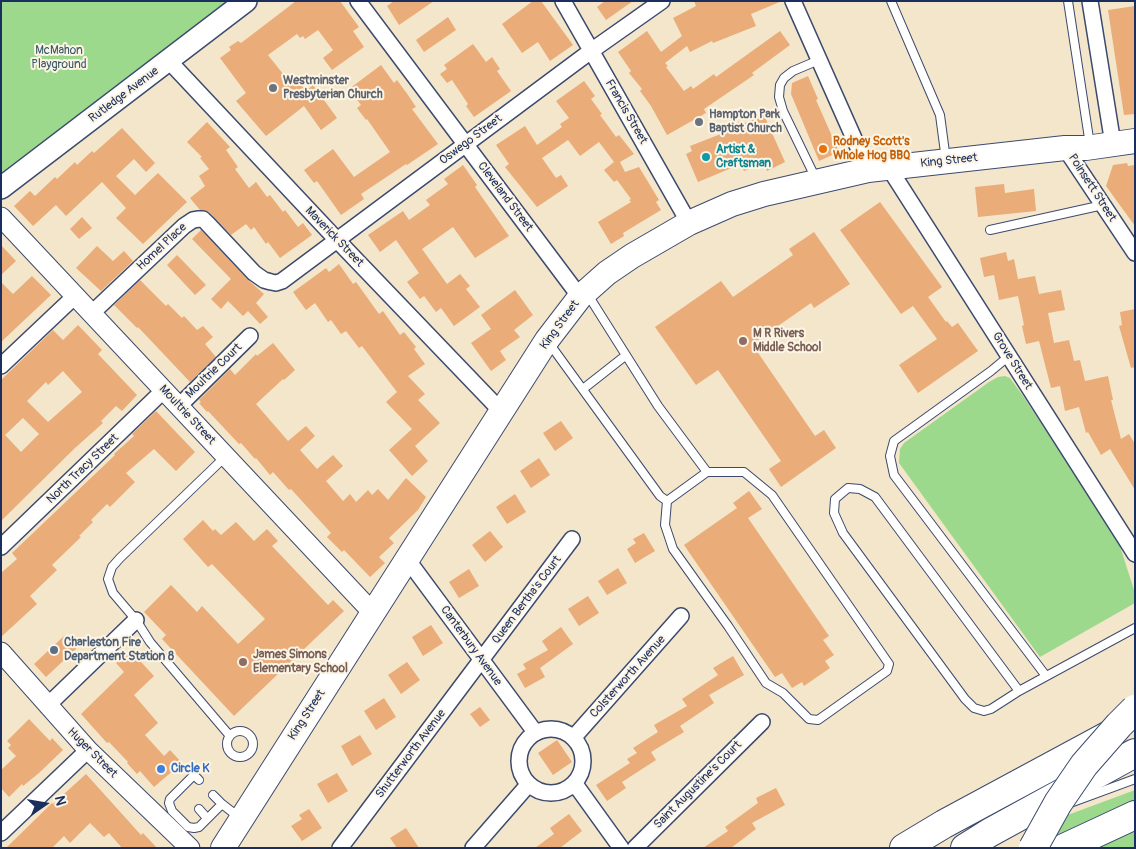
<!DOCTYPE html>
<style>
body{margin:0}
#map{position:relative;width:1136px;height:849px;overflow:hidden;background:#f4e6ca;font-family:Pangolin,sans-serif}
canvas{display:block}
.frame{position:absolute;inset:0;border:2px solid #1b2f5e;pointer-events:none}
.north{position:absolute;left:20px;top:779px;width:50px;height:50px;-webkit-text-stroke:4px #fcf5e5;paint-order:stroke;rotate:77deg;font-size:14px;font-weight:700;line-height:20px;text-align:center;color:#1b2f5e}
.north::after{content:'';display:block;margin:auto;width:18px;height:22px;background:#1b2f5e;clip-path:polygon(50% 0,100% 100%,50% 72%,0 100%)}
</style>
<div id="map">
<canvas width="1136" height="849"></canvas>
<div class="frame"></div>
<div class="north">N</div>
</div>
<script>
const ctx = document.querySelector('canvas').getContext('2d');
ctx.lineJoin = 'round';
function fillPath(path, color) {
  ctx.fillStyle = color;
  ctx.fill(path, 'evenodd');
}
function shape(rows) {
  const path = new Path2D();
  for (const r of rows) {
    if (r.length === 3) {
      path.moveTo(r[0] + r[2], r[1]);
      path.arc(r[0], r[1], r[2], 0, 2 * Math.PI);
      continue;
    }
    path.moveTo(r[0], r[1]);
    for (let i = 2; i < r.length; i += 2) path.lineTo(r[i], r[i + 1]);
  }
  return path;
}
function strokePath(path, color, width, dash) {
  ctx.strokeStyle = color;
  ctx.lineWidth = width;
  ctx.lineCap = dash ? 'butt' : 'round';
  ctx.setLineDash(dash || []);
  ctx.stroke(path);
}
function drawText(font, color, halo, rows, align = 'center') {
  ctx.font = font + ' Pangolin,sans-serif';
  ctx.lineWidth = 4;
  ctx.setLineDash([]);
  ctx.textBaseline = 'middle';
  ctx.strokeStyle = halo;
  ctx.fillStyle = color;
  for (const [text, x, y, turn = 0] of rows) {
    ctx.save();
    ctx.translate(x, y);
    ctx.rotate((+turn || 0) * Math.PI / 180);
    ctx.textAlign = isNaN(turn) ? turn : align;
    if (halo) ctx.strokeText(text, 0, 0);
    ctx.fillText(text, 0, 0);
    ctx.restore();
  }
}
fillPath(shape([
 [1,1,228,1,1,174],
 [1005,376,1010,378,1023,396,1117,537,1135,593,1135,603,1040,657,899,463,900,449,904,443,989,382,998,377],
 [1135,790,1135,804,1049,843,1065,816],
 [1135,827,1135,848,1087,848]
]), '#9cd98d');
fillPath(shape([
 [296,1,340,1,359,27,353,31,364,47,332,70,323,58,333,50,318,30,305,39,303,36,300,38,297,34,268,55,287,79,289,78,292,82,296,78,306,91,313,85,337,118,321,130,304,106,266,136,236,101,246,93,220,58,231,50,229,47,238,41,241,43],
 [394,1,434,1,399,25,387,6],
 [533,1,541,1,573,45,550,61,538,42,522,53,502,24],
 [605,1,633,1,606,20,597,7],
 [694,1,782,1,751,14,756,26,713,43,712,41,690,52,687,46,665,63,668,66,666,67,684,91,691,86,693,89,714,74,716,77,780,31,790,45,752,73,754,75,704,109,706,113,667,135,651,106,640,91,642,89,629,73,631,71,618,52,647,31,661,52,682,36,673,18,696,6],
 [1135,6,1135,114,1124,115,1108,10],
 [448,17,456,30,424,52,416,40],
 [473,44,486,62,492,57,500,69,497,71,511,91,474,117,466,106,468,104,452,80,447,83,440,74,447,69,444,65],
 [381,65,394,83,397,80,408,95,416,107,412,109,438,144,407,165,406,164,361,194,364,199,341,215,317,181,314,183,304,170,333,149,354,177,390,152,367,119,366,120,357,108,361,105,349,89],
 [808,76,818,99,816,100,839,152,819,161,791,94,792,83],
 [584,81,595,96,591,99,602,114,600,115,616,137,619,135,634,154,620,162,625,172,639,167,659,200,656,202,661,210,623,233,624,236,611,244,598,222,631,202,629,200,631,199,617,180,614,182,604,170,614,162,599,142,580,156,568,140,542,158,556,178,561,175,568,186,537,207,505,167,509,164,496,145,525,126,537,145,562,127,560,124,569,118,556,101],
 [764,115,785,162,767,171,763,163,744,171,741,164,698,182,686,154,692,151,690,146,726,132,725,128,741,121,743,124],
 [207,122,230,147,226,150,238,167,235,169,249,188,256,182,267,197,270,195,283,212,285,210,298,227,303,223,312,235,280,258,268,242,266,244,254,227,251,230,246,224,231,235,209,212,200,210,190,198,205,186,199,176,209,169,200,158,202,157,187,142],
 [122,128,155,163,146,172,134,159,116,176,135,195,158,173,187,202,143,244,116,218,126,208,102,182,66,216,56,205,33,226,14,206,30,191,35,196,55,177,57,179,75,162,77,165,92,151,94,153],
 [1127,163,1128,166,1135,165,1135,226,1106,186,1113,165],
 [463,165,477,185,475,187,509,236,475,258,453,227,422,249,447,284,460,274,470,286,466,289,480,307,454,326,441,308,436,312,424,296,420,299,407,282,419,273,396,240,380,252,368,235,403,211,409,220,430,205,426,200,448,184,444,179],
 [1004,184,1005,193,1034,189,1036,211,978,217,975,187],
 [880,202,942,287,928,297,946,322,947,321,952,327,958,323,978,351,918,393,899,365,937,339,913,306,901,314,840,230],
 [82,217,92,228,79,239,70,229],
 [201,230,247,279,264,294,256,303,268,317,260,324,248,311,243,316,228,301,221,309,211,299,231,279,192,239],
 [814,232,850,284,814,308,811,303,752,344,815,436,824,430,836,448,781,487,769,469,781,461,718,370,696,385,655,327,721,281,733,297,793,255,789,249],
 [1,245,16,261,1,275],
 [97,246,113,261,124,251,133,261,101,291,76,268],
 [1006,252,1008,261,1014,259,1018,279,1035,276,1039,294,1061,290,1065,310,1048,313,1054,343,1069,340,1074,361,1080,360,1085,381,1108,376,1113,400,1111,400,1121,439,1129,434,1135,444,1135,490,1110,449,1101,455,1088,432,1086,433,1079,407,1065,411,1060,386,1051,388,1039,341,1026,344,1022,326,1024,325,1018,296,999,300,994,275,984,277,980,258],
 [177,255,206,285,195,295,167,265],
 [339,264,353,284,356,282,379,314,383,311,400,335,404,332,416,347,414,349,425,364,408,376,425,394,418,400,440,423,415,446,428,461,412,476,389,450,412,429,386,402,397,392,362,346,359,348,346,331,341,334,331,320,328,322,315,303,306,310,293,292,326,268,329,272],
 [32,276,51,295,1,342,1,282,13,294],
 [140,280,166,306,168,304,182,318,184,316,197,330,203,326,213,337,205,344,216,357,190,382,138,327,137,328,114,305],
 [515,290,533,315,514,330,520,337,500,351,506,360,491,371,471,343,491,329,481,315],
 [1135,309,1135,367,1131,368,1119,326,1122,325,1120,312],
 [78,325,102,350,98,354,137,395,122,411,116,406,101,421,103,423,75,448,1,521,1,380,53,330,63,340],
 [63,371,82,392,48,422,27,401,46,382,48,385],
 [23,418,39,434,21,452,5,435],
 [273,343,295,370,284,380,283,379,256,404,288,441,306,426,315,436,300,450,317,469,333,455,343,466,326,481,343,501,350,494,356,502,368,490,372,495,378,489,388,500,406,478,426,497,418,510,389,538,394,543,379,557,385,563,370,577,344,550,342,552,327,537,331,533,291,489,289,490,273,472,270,475,256,458,255,459,241,443,239,444,208,411,207,412,199,403,201,402,199,400,230,369,235,375,256,354,257,356],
 [156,411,195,452,176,471,154,449,126,473,135,482,110,507,107,504,91,520,93,522,79,536,81,537,52,565,57,570,30,596,37,604,1,637,1,573,17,559,12,553,115,455,114,454,134,436,132,434],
 [561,421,573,438,555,451,543,433],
 [539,458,550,475,531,488,520,471],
 [749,491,762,509,748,518,829,636,823,640,834,655,825,661,830,668,804,686,802,682,792,688,782,673,775,677,684,545,737,508,733,503],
 [515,494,526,512,507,524,496,507],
 [203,520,213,531,215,529,221,535,236,522,254,541,267,529,278,541,272,546,328,605,333,600,344,611,234,716,162,639,166,635,144,612,171,585,197,612,202,606,238,644,265,619,212,564,208,567,183,539],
 [490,531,503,547,485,562,472,545],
 [644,533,655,551,635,563,627,549,636,543,633,539],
 [618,568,627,583,607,595,598,581],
 [469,569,479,586,459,598,449,582],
 [588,596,599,613,579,626,568,609],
 [431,625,443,643,423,656,412,637],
 [561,627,573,644,540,668,545,677,525,688,517,674,526,669,523,664,548,650,542,641],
 [65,635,77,648,46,677,34,664],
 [130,650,154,676,134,695,158,723,145,735,164,756,170,750,182,763,154,787,140,771,137,774,127,763,128,762,109,742,107,743,81,714,124,672,116,663],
 [733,656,744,675,709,695,714,703,680,726,684,732,651,752,656,760,622,782,626,788,607,801,596,785,630,763,627,759,637,753,633,748,658,732,654,725,687,706,682,699,718,675,713,668],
 [407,662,420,680,401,694,388,675],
 [384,698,396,717,376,730,364,711],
 [480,707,490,720,480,727,470,714],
 [29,719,50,741,52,738,63,750,39,773,23,786,22,784,9,797,1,788,1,770,16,756,8,748,11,745,7,741],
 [360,735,372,754,352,766,341,746],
 [557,740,572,762,553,775,538,753],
 [337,773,348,791,328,803,317,784],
 [86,774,141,835,143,833,157,848,122,848,109,833,104,837,90,823,70,843,64,836,52,848,6,848,52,803,53,804],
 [776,788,785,805,752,823,756,829,731,848,703,848,728,831,725,827,758,803,756,798],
 [309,809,322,828,302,841,291,826,302,819,299,815],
 [569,814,582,831,560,848,535,848,554,834,550,828],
 [406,828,419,848,397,848,390,838]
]), '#eaac78');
const service = shape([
 [891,1,940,115,946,160],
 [1068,1,1090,145],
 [816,179,783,111,779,97,780,85,784,78,793,71,819,60],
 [990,230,1103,205],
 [588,295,658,406,707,472],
 [549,343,660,496,667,501,707,472,744,472,772,495,889,664,887,671,818,720,809,719,783,693,766,683,728,626,673,549,665,525,667,501],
 [1009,356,991,371,894,441,890,456,894,475,1046,676],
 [583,389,625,356],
 [226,456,120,558,112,567,108,579,113,593,136,620,150,642,230,736],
 [1019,691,875,497,860,489,848,488,835,499,834,513,843,533,965,699,974,708,984,711,991,709,1019,691,1135,628],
 [240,744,13],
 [199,780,194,775,170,799,169,803,172,811,188,827,194,828,199,827,222,804,240,818],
 [213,795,222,804],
 [1070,803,1135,779],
 [199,809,207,818]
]);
const minor = shape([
 [358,1,580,297],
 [563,1,689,223],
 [793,1,868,170],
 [1090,1,1113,144],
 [169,61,337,240,501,411],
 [1065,148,1135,253],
 [889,168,1135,554],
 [92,313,184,226,193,220,199,219,203,219,207,223,254,273,264,280,271,282,276,283,282,281,591,51,662,1],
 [1,366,75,296],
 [179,406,250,336],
 [1,547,164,390],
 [407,559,535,732],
 [47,706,136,620],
 [551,761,32],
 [574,737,681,616],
 [575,784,621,848],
 [1,833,88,750],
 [340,848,572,539],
 [473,848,528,785],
 [635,848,762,722]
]);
const tertiary = shape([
 [1,217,373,613],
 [1,652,88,750,190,848]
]);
const secondary = shape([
 [1,188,246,1]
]);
const primary = shape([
 [223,848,547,340,580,297,607,273,632,256,689,223,732,204,764,194,868,170,1065,148,1086,148,1135,141]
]);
const motorway = shape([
 [904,848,944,824,1111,734],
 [965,848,989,833,1135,753],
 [1064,848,1135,815]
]);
strokePath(service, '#3c4a6e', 10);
strokePath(minor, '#3c4a6e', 18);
strokePath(tertiary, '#3c4a6e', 21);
strokePath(secondary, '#3c4a6e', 24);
strokePath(primary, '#3c4a6e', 26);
strokePath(motorway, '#3c4a6e', 30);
strokePath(service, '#fff', 8);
strokePath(minor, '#fff', 15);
strokePath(tertiary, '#fff', 19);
strokePath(secondary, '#fff', 21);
strokePath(primary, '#fff', 24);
strokePath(motorway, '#fff', 28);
const motorwayBridge = shape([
 [1033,848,1058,803,1084,765,1119,725,1135,709]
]);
strokePath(motorwayBridge, '#3c4a6e', 30, []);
strokePath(motorwayBridge, '#fff', 28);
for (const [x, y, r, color] of [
 [273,88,5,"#6b7280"],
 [699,122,5,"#6b7280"],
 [823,149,5,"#e8710a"],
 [706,157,5,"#0f9aa8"],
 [743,341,5,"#8d6e63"],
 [54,650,5,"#5c6f8a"],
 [243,662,5,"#8d6e63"],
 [161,769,5,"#3f7fe0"]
]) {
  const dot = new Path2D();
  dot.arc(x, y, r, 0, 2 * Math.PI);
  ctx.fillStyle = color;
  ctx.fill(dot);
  strokePath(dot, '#fcf5e5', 2);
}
drawText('12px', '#3b5a6a', '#fcf5e5', [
 ["McMahon",59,51],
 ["Playground",59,65]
]);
drawText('bold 12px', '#5b616d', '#fcf5e5', [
 ["Westminster",283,81],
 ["Presbyterian Church",283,95],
 ["Hampton Park",709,115],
 ["Baptist Church",709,129]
], 'left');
drawText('12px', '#1b2f5e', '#fcf5e5', [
 ["Rutledge Avenue",124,95,-37],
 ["Francis Street",626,112,60],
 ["Oswego Street",471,140,-37],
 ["King Street",949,161,-6],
 ["Poinsett Street",1092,188,57],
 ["Cleveland Street",505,197,53],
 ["Maverick Street",334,237,46],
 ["Homel Place",162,247,-43],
 ["King Street",560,325,-54],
 ["Grove Street",1012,361,58],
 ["Moultrie Court",214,371,-44],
 ["Moultrie Street",187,415,47],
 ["North Tracy Street",83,469,-44],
 ["Queen Bertha's Court",527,600,-53],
 ["Canterbury Avenue",471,646,54],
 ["Colsterworth Avenue",628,677,-48],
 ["King Street",307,715,-57],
 ["Huger Street",92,753,45],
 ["Shutterworth Avenue",411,754,-53],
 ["Saint Augustine's Court",698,785,-45]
]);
drawText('bold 12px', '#c56008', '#fcf5e5', [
 ["Rodney Scott's",833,142],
 ["Whole Hog BBQ",833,156]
], 'left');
drawText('bold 12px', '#0d838f', '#fcf5e5', [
 ["Artist &",716,150],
 ["Craftsman",716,164]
], 'left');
drawText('bold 12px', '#785e54', '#fcf5e5', [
 ["M R Rivers",753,334],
 ["Middle School",753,348],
 ["James Simons",253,655],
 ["Elementary School",253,669]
], 'left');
drawText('bold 12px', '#4e5e75', '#fcf5e5', [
 ["Charleston Fire",64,643],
 ["Department Station 8",64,657]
], 'left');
drawText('bold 12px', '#366cbe', '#fcf5e5', [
 ["Circle K",171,769]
], 'left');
</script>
